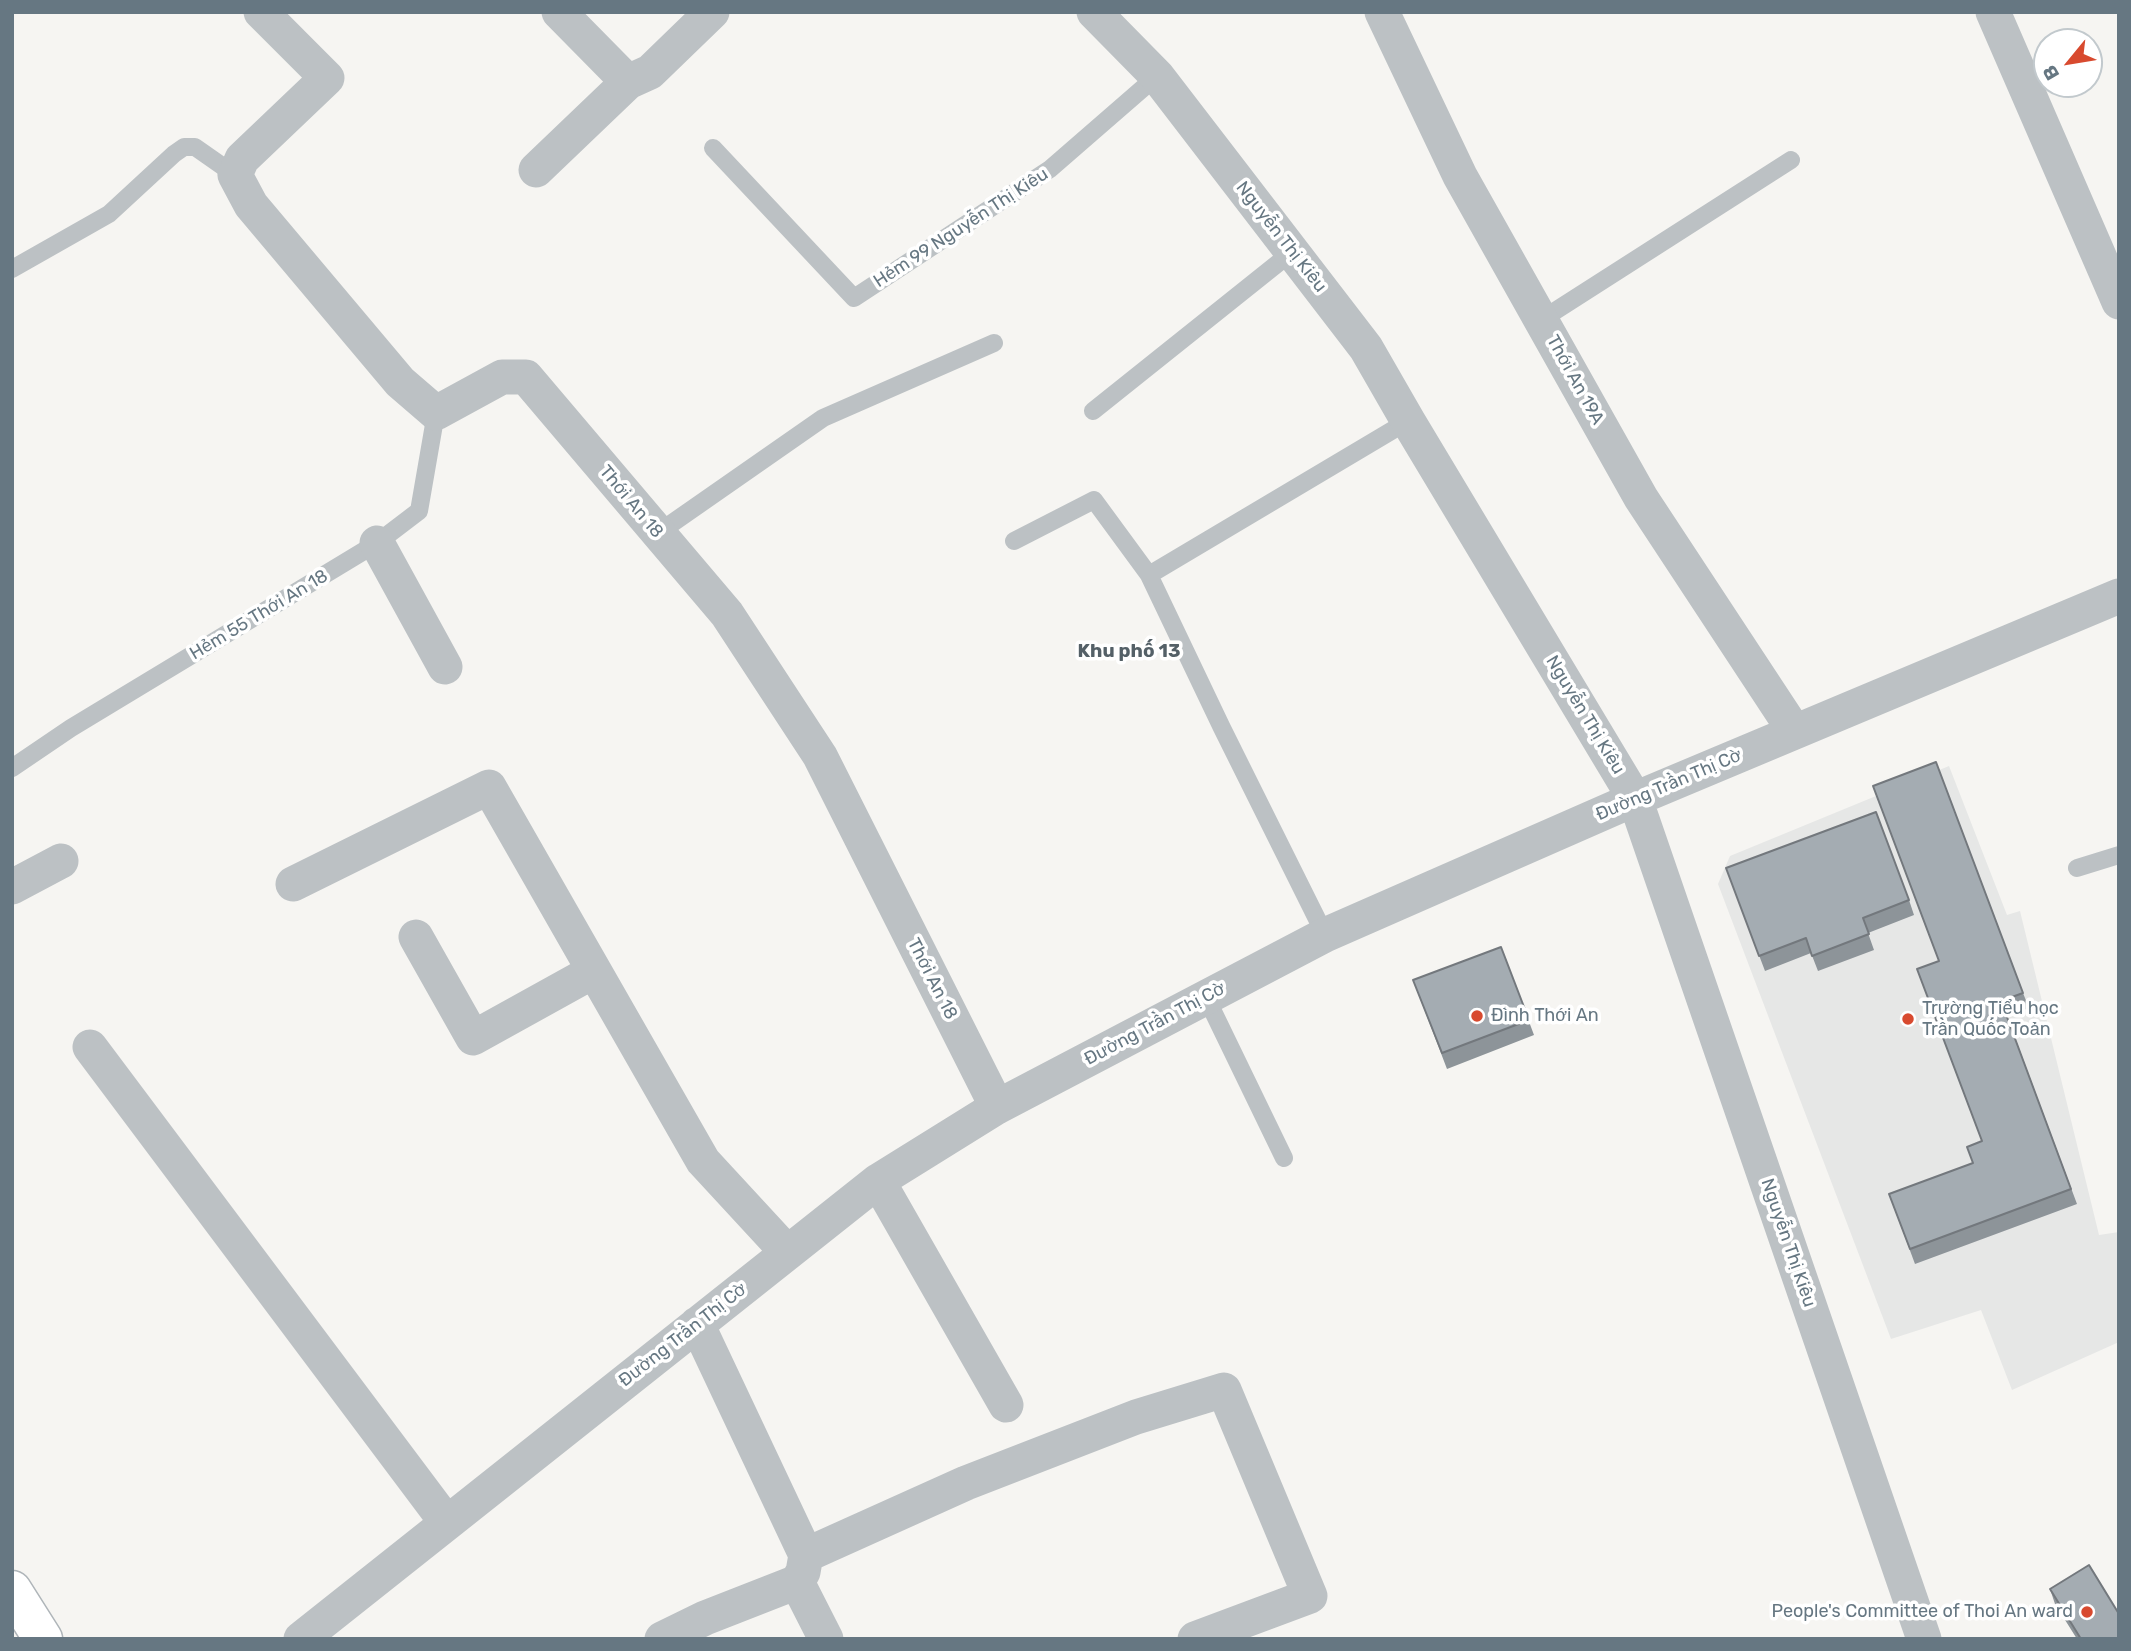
<!DOCTYPE html>
<meta charset="utf-8">
<style>
body{margin:0}
#map{position:relative;width:2131px;height:1651px;overflow:hidden;background:#f6f5f2;font-family:Rubik,sans-serif}
canvas{display:block}
.frame{position:absolute;inset:0;border:14px solid #667782;pointer-events:none}
.north{position:absolute;left:2033px;top:28px;width:70px;height:70px;box-sizing:border-box;background:#fff;border:2px solid #c2c9cd;border-radius:50%;rotate:240deg;font-size:19px;font-weight:700;line-height:28px;text-align:center;color:#667782}
.north::after{content:'';display:block;margin:auto;width:24px;height:32px;background:#d84a2f;clip-path:polygon(50% 0,100% 100%,50% 72%,0 100%)}
</style>
<div id="map">
<canvas width="2131" height="1651"></canvas>
<div class="frame"></div>
<div class="north">B</div>
</div>
<script>
const ctx = document.querySelector('canvas').getContext('2d');
ctx.lineJoin = 'round';
function fillPath(path, color) {
  ctx.fillStyle = color;
  ctx.fill(path, 'evenodd');
}
function shape(rows) {
  const path = new Path2D();
  for (const r of rows) {
    path.moveTo(r[0], r[1]);
    for (let i = 2; i < r.length; i += 2) path.lineTo(r[i], r[i + 1]);
  }
  return path;
}
function strokePath(path, color, width, dash) {
  ctx.strokeStyle = color;
  ctx.lineWidth = width;
  ctx.lineCap = dash ? 'butt' : 'round';
  ctx.setLineDash(dash || []);
  ctx.stroke(path);
}
function drawText(font, color, halo, rows, align = 'center') {
  ctx.font = font + ' Rubik,sans-serif';
  ctx.lineWidth = 7;
  ctx.setLineDash([]);
  ctx.textBaseline = 'middle';
  ctx.strokeStyle = halo;
  ctx.fillStyle = color;
  for (const [text, x, y, turn = 0] of rows) {
    ctx.save();
    ctx.translate(x, y);
    ctx.rotate((+turn || 0) * Math.PI / 180);
    ctx.textAlign = isNaN(turn) ? turn : align;
    if (halo) ctx.strokeText(text, 0, 0);
    ctx.fillText(text, 0, 0);
    ctx.restore();
  }
}
fillPath(shape([
 [1949,766,2007,915,2020,911,2099,1235,2119,1232,2119,1342,2012,1390,1981,1310,1891,1339,1718,884,1730,856]
]), '#e6e7e6');
const secondary = shape([
 [12,1590,43,1639]
]);
strokePath(secondary, '#afb5b9', 41);
strokePath(shape([
 [713,148,854,298,1050,169,1157,76],
 [12,269,109,214,174,154,184,147,195,147,235,175],
 [1541,320,1791,160],
 [1093,411,1292,252],
 [658,533,823,418,994,343],
 [1014,541,1094,500,1149,575],
 [12,768,71,728,377,543,419,511,436,413],
 [2077,868,2119,855],
 [1325,935,1222,728,1149,575,1408,421],
 [1206,997,1284,1158]
]), '#bcc1c4', 18);
strokePath(shape([
 [261,12,327,78,242,159,235,175,251,205,400,382,436,413,502,377,526,377,727,614,820,756,997,1107],
 [559,12,628,82],
 [1094,12,1157,76,1366,348,1408,421,1635,799,1924,1639],
 [1382,12,1460,176,1641,498,1795,732],
 [1993,12,2119,302],
 [536,170,628,82,650,72,712,12],
 [377,543,445,667],
 [293,884,489,787,703,1161,787,1252],
 [12,887,61,861],
 [416,937,473,1038,594,971],
 [90,1047,447,1523],
 [878,1181,1006,1405],
 [697,1324,806,1555,966,1483,1136,1417,1224,1390,1310,1596,1195,1639],
 [797,1582,826,1639],
 [301,1639,878,1181,997,1107,1325,935,1635,799,2119,596],
 [662,1639,705,1618,797,1582,803,1572,806,1555]
]), '#bcc1c4', 35);
strokePath(secondary, '#fff', 38);
fillPath(shape([
 [1726,868,1909,900,1914,915,1868,933,1874,950,1818,971,1811,953,1765,971],
 [1501,947,1534,1035,1447,1069,1413,980],
 [1917,969,2023,993,2029,1008,2007,1016,2077,1204,1915,1264,1889,1194,1973,1163,1982,1141],
 [2050,1589,2119,1639,2077,1639,2055,1604]
]), '#8d9499');
const building = shape([
 [1936,762,2023,993,2001,1001,2071,1189,1910,1249,1889,1194,1973,1163,1967,1147,1982,1141,1917,969,1939,961,1873,786,1936,762],
 [1876,812,1909,900,1863,918,1869,934,1812,956,1806,938,1759,956,1726,868,1876,812],
 [1501,947,1529,1020,1442,1053,1413,980,1501,947],
 [2089,1565,2119,1614,2119,1639,2081,1639,2050,1589,2089,1565]
]);
fillPath(building, '#a4acb2');
strokePath(building, '#73787d', 2);
for (const [x, y, r, color] of [
 [1477,1016,7,"#d84a2f"],
 [1908,1019,7,"#d84a2f"],
 [2087,1612,7,"#d84a2f"]
]) {
  const dot = new Path2D();
  dot.arc(x, y, r, 0, 2 * Math.PI);
  ctx.fillStyle = color;
  ctx.fill(dot);
  strokePath(dot, '#fff', 2.5);
}
drawText('18px', '#667782', '#fff', [
 ["Hẻm 99 Nguyễn Thị Kiêu",961,228,-33],
 ["Nguyễn Thị Kiêu",1281,237,52],
 ["Thới An 19A",1575,380,61],
 ["Thới An 18",631,502,50],
 ["Hẻm 55 Thới An 18",259,615,-31],
 ["Nguyễn Thị Kiêu",1585,715,59],
 ["Đường Trần Thị Cờ",1669,785,-23],
 ["Thới An 18",932,979,63],
 ["Đường Trần Thị Cờ",1155,1024,-28],
 ["Nguyễn Thị Kiêu",1788,1243,71],
 ["Đường Trần Thị Cờ",683,1335,-38]
]);
drawText('18px', '#667782', '#fff', [
 ["Trường Tiểu học",1922,1009],
 ["Trần Quốc Toản",1922,1030],
 ["Đình Thới An",1491,1016],
 ["People's Committee of Thoi An ward",2073,1612,"right"]
], 'left');
drawText('bold 19px', '#546067', '#fff', [
 ["Khu phố 13",1129,652]
]);
</script>
